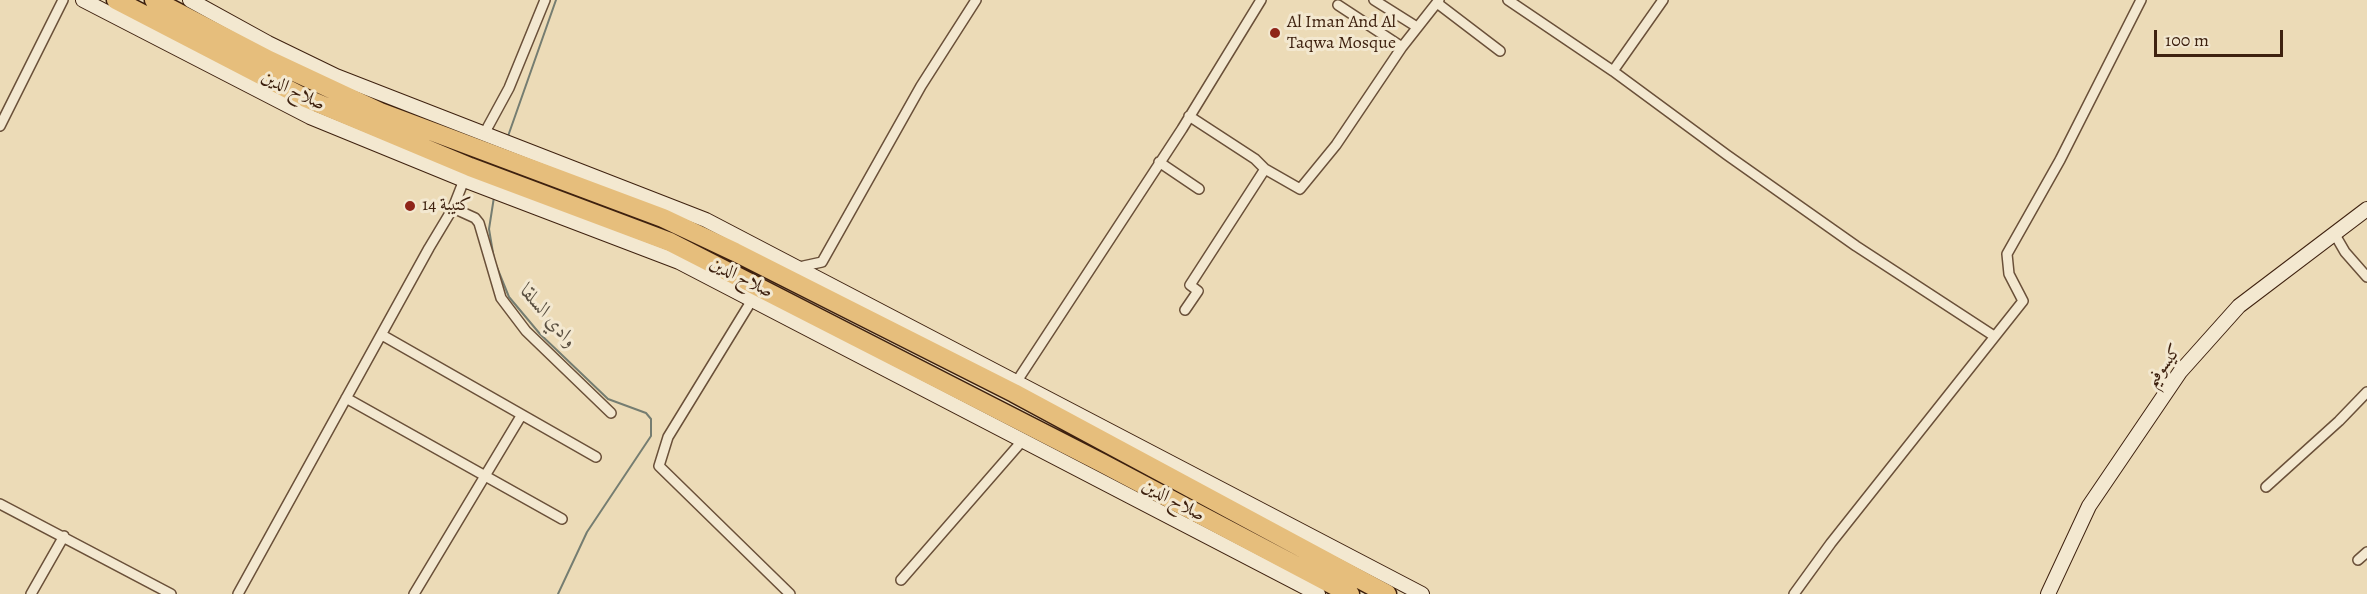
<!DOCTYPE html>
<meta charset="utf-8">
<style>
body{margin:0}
#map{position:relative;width:2367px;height:594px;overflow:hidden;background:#ecdbb7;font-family:Alegreya,serif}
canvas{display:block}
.scale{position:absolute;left:2154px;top:30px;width:129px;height:27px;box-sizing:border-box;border:3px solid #3e210f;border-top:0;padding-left:8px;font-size:18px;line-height:21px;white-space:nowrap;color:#3e210f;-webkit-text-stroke:4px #f3e8d0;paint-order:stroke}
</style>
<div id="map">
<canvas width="2367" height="594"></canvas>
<div class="scale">100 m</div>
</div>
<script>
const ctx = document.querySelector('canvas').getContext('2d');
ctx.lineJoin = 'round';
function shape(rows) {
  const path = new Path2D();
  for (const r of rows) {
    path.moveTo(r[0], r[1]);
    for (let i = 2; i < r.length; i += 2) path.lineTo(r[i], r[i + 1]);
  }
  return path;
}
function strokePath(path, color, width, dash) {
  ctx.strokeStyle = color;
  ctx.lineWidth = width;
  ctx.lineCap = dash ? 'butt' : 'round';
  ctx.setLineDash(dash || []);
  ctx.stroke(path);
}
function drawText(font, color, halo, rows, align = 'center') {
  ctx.font = font + ' Alegreya,Amiri,serif';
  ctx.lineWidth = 6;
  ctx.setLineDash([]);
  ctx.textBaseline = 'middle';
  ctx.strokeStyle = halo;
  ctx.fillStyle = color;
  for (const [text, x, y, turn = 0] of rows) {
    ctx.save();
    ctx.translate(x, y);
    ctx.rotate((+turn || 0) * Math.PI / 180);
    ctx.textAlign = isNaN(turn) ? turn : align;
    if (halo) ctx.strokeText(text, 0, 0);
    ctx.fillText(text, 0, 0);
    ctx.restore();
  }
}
strokePath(shape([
 [507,139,556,0],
 [494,197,489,229,494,259],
 [496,265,509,297,540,334,608,399,646,413,651,419,651,436,587,532,558,594]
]), '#757d71', 2);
const street = shape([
 [1374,0,1417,27],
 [1508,0,1613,71,1727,155,1856,246,1994,336],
 [1437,3,1500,51],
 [1338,5,1402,47],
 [1613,71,1663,0],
 [1189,116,1255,159,1265,169,1300,189,1336,145,1402,47,1439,0],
 [0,126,63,0],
 [484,134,509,88,545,0],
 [1159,162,1199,189],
 [453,208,475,218,479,223,501,298,526,331,611,413],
 [2334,233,2345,252,2367,277],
 [799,267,822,262,921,86,976,0],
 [752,300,668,437,659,466,790,594],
 [1185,310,1198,291,1190,285,1265,169],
 [382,335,596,457],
 [1017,381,1182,129,1261,0],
 [346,398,562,519],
 [2266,487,2339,421,2367,392],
 [0,504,171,594],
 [2358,560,2367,552],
 [901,580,1023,440],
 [31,594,64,536],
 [238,594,429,248,453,208,464,180],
 [414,594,521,416],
 [1794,594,1831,543,2023,301,2009,274,2007,254,2060,160,2141,0]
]);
const secondary = shape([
 [83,0,310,117,464,180,679,262,1318,594],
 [190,0,268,43,336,76,706,220,1422,594],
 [2048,594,2089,506,2180,372,2239,306,2367,209]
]);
const highway = shape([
 [116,0,303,97,470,167,670,242,1102,463,1350,594],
 [154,0,269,60,380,112,663,218,735,252,1014,393,1387,594]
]);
strokePath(street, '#6a5039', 12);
strokePath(secondary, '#3e210f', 16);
strokePath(highway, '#3e210f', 21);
strokePath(street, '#f3e8d0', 9);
strokePath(secondary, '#f3e8d0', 14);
strokePath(highway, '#e6be7c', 18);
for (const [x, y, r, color] of [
 [1275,33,6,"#8f2418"],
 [410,206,6,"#8f2418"]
]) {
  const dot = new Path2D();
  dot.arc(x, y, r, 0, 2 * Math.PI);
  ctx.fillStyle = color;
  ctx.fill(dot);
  strokePath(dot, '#f3e8d0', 2);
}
drawText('18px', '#3e210f', '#f3e8d0', [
 ["Al Iman And Al",1287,23],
 ["Taqwa Mosque",1287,44],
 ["كتيبة 14",422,206]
], 'left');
drawText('18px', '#3e210f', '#f3e8d0', [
 ["صلاح الدين",293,91,26],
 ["صلاح الدين",741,278,27],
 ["كيسوفيم",2164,366,-53],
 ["صلاح الدين",1173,501,28]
]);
drawText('italic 20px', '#594f40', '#f3e8d0', [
 ["وادي السلقا",548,317,49]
]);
</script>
